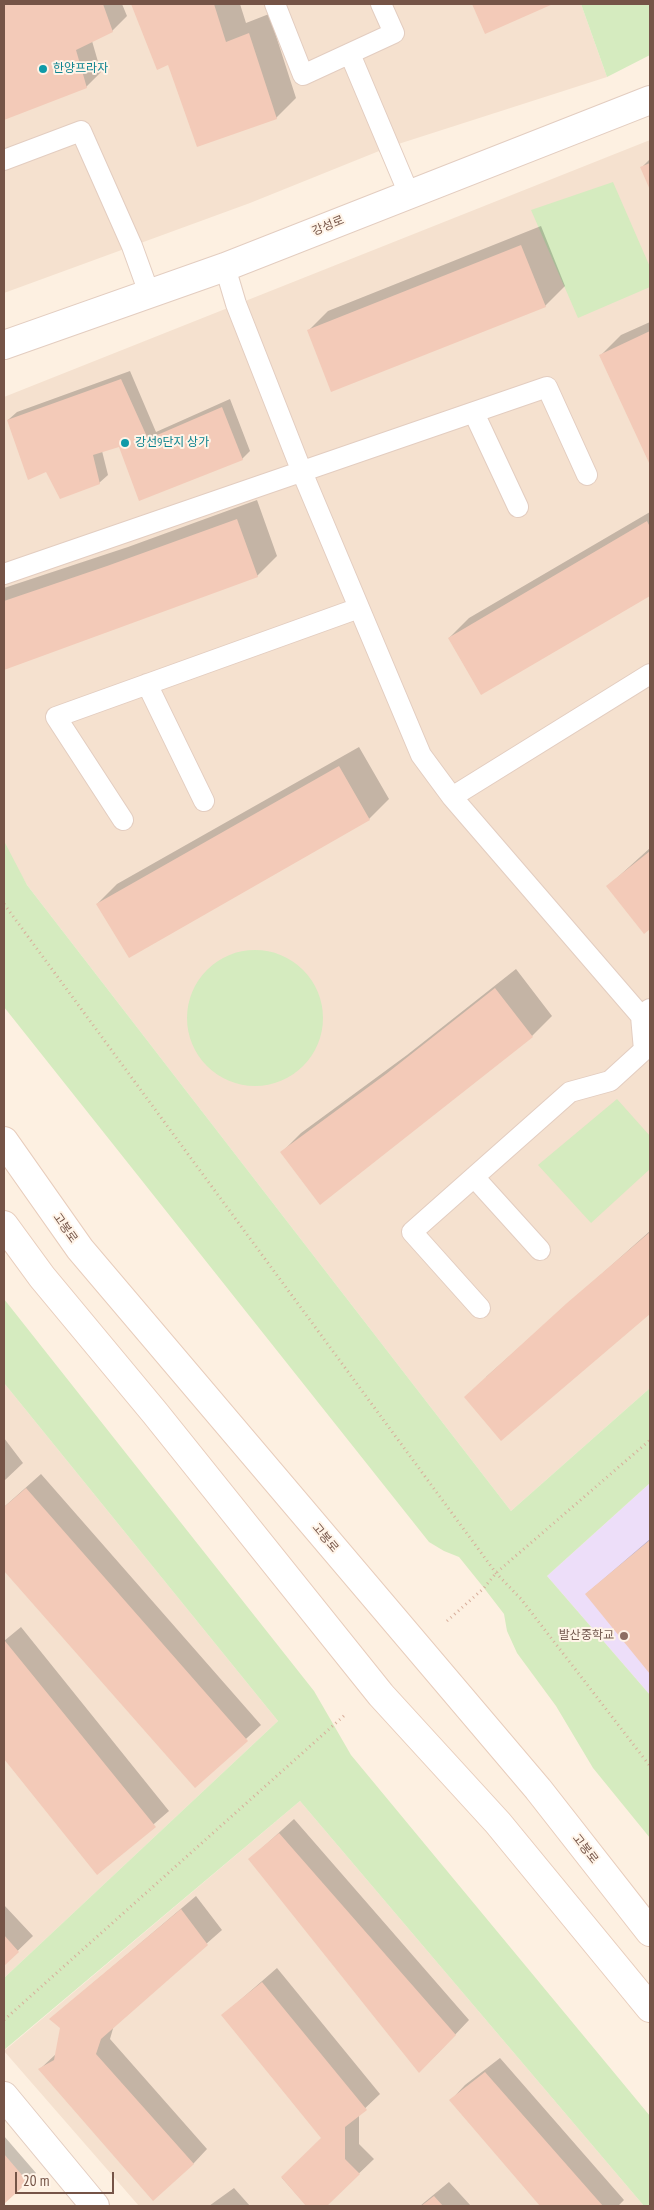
<!DOCTYPE html>
<meta charset="utf-8">
<style>
body{margin:0}
#map{position:relative;width:654px;height:2210px;overflow:hidden;background:#fdf0e1;font-family:"PT Sans Narrow",sans-serif}
canvas{display:block}
.frame{position:absolute;inset:0;border:5px solid #755447;pointer-events:none}
.scale{position:absolute;left:15px;top:2172px;width:99px;height:22px;box-sizing:border-box;border:2px solid #755447;border-top:0;padding-left:6px;font-size:15px;line-height:18px;white-space:nowrap;color:#755447;-webkit-text-stroke:4px #fff4e8;paint-order:stroke}
</style>
<div id="map">
<canvas width="654" height="2210"></canvas>
<div class="frame"></div>
<div class="scale">20 m</div>
</div>
<script>
const ctx = document.querySelector('canvas').getContext('2d');
ctx.lineJoin = 'round';
function fillPath(path, color) {
  ctx.fillStyle = color;
  ctx.fill(path, 'evenodd');
}
function shape(rows) {
  const path = new Path2D();
  for (const r of rows) {
    if (r.length === 3) {
      path.moveTo(r[0] + r[2], r[1]);
      path.arc(r[0], r[1], r[2], 0, 2 * Math.PI);
      continue;
    }
    path.moveTo(r[0], r[1]);
    for (let i = 2; i < r.length; i += 2) path.lineTo(r[i], r[i + 1]);
  }
  return path;
}
function strokePath(path, color, width, dash) {
  ctx.strokeStyle = color;
  ctx.lineWidth = width;
  ctx.lineCap = dash ? 'butt' : 'round';
  ctx.setLineDash(dash || []);
  ctx.stroke(path);
}
function drawText(font, color, halo, rows, align = 'center') {
  ctx.font = font + ' "PT Sans Narrow","Noto Sans KR",sans-serif';
  ctx.lineWidth = 4;
  ctx.setLineDash([]);
  ctx.textBaseline = 'middle';
  ctx.strokeStyle = halo;
  ctx.fillStyle = color;
  for (const [text, x, y, turn = 0] of rows) {
    ctx.save();
    ctx.translate(x, y);
    ctx.rotate((+turn || 0) * Math.PI / 180);
    ctx.textAlign = isNaN(turn) ? turn : align;
    if (halo) ctx.strokeText(text, 0, 0);
    ctx.fillText(text, 0, 0);
    ctx.restore();
  }
}
fillPath(shape([
 [4,4,581,4,607,77,389,147,250,203,4,293],
 [650,140,650,1388,511,1511,27,885,6,849,4,841,4,397],
 [4,1383,278,1721,4,1978],
 [300,1801,644,2206,139,2206,4,2051]
]), '#f5e1cf');
fillPath(shape([
 [650,1483,650,1695,547,1576]
]), '#eddef9');
fillPath(shape([
 [581,4,650,4,650,55,607,77],
 [613,182,650,267,650,287,578,318,531,210],
 [4,841,27,885,511,1511,650,1388,650,1483,547,1576,650,1695,650,1838,593,1768,556,1706,517,1653,507,1631,504,1614,484,1588,459,1557,444,1551,429,1542,4,1007],
 [255,1018,68],
 [617,1099,650,1136,650,1169,591,1223,538,1165],
 [4,1299,314,1691,351,1755,650,2116,650,2206,644,2206,300,1801,4,2050,4,1978,278,1721,4,1383]
]), '#d5ebbf');
fillPath(shape([
 [4,4,122,4,127,16,112,31,92,41,101,72,86,87,4,119],
 [132,4,240,4,246,23,269,14,296,98,276,118,169,63,158,69],
 [473,4,550,4,485,32],
 [650,159,650,187,642,167],
 [541,226,565,286,545,306,308,331,328,311],
 [650,322,650,462,601,355,621,335],
 [130,371,156,432,230,399,250,451,242,459,120,446,102,451,108,475,99,483,46,471,8,420,17,412],
 [257,500,277,556,257,576,4,669,4,588,128,547],
 [650,512,650,594,481,693,449,638,469,618],
 [359,747,389,799,369,819,97,904,117,884],
 [650,848,650,928,645,932,608,886],
 [516,969,552,1016,532,1036,282,1152,301,1133,407,1055],
 [650,1231,650,1313,501,1439,486,1377],
 [4,1438,23,1463,4,1481],
 [41,1474,261,1725,195,1786,4,1569,4,1507],
 [650,1539,650,1672,586,1594],
 [21,1627,169,1811,97,1873,4,1757,4,1641],
 [294,1819,469,2020,434,2057,250,1859],
 [196,1896,222,1930,114,2025,110,2039,207,2149,193,2164,40,2069,56,2054,61,2028,51,2019],
 [4,1905,33,1936,4,1964],
 [277,1968,380,2094,359,2114,359,2144,374,2159,325,2206,307,2206,282,2178,323,2138,223,2015],
 [500,2058,624,2200,618,2206,542,2206,451,2100,465,2085],
 [4,2136,36,2173,4,2202],
 [449,2182,471,2206,420,2206],
 [234,2188,250,2206,209,2206]
]), '#0003');
fillPath(shape([
 [4,4,103,4,113,32,76,50,87,88,4,120],
 [131,4,214,4,226,42,249,33,277,119,197,147,168,65,157,70],
 [472,4,553,4,485,34],
 [650,163,650,190,640,167],
 [521,245,546,307,331,392,307,330],
 [650,331,650,465,599,355],
 [121,379,148,439,222,407,243,460,139,501,119,447,93,455,100,484,60,499,46,472,28,480,7,420],
 [237,519,258,577,4,670,4,601,107,566],
 [647,521,650,527,650,596,481,695,448,638],
 [339,766,370,820,129,958,96,904],
 [650,851,650,929,644,934,606,886],
 [495,988,533,1037,320,1205,280,1152,386,1074],
 [650,1232,650,1314,501,1441,464,1397,567,1303],
 [26,1488,248,1741,195,1788,4,1571,4,1507],
 [650,1540,650,1674,585,1594],
 [5,1641,156,1827,97,1875,4,1759],
 [279,1833,456,2035,419,2073,248,1859],
 [181,1909,208,1945,101,2039,96,2054,194,2164,153,2201,38,2069,54,2060,60,2028,49,2019],
 [4,1935,19,1952,4,1966],
 [262,1982,367,2110,345,2127,345,2159,360,2174,327,2206,306,2206,281,2177,321,2138,221,2015],
 [485,2072,603,2206,540,2206,449,2100],
 [4,2154,28,2182,4,2204],
 [434,2196,443,2206,421,2206]
]), '#f3cab8');
const service = shape([
 [275,4,303,75,394,33,381,4],
 [350,54,409,194],
 [4,160,81,131,132,246,149,293],
 [225,267,236,304,302,472,421,755,452,797,641,1016],
 [474,413,518,507],
 [4,574,547,387,587,475],
 [147,684,204,801],
 [452,797,650,674],
 [123,820,56,717,359,608],
 [474,1177,540,1250],
 [480,1308,412,1232,570,1092,610,1081,644,1050,641,1016,650,1009]
]);
const minor = shape([
 [4,2096,95,2206]
]);
const tertiary = shape([
 [4,345,225,267,650,100]
]);
const secondary = shape([
 [4,1141,80,1249,538,1789,650,1932],
 [4,1225,42,1277,155,1413,381,1695,498,1823,650,2008]
]);
strokePath(service, '#e3cdc0', 22);
strokePath(minor, '#e3cdc0', 30);
strokePath(tertiary, '#e3cdc0', 30);
strokePath(secondary, '#e8cdbc', 30);
strokePath(shape([
 [4,904,496,1573,521,1599,650,1766],
 [447,1621,484,1588,496,1573,650,1440],
 [4,2020,346,1714]
]), '#d8ae9b', 3, [1, 4]);
strokePath(service, '#fff', 20);
strokePath(minor, '#fff', 28);
strokePath(tertiary, '#fff', 28);
strokePath(secondary, '#fff', 28);
for (const [x, y, r, color] of [
 [43,69,5,"#0f9aa8"],
 [125,443,5,"#0f9aa8"],
 [624,1636,5,"#8d6e63"]
]) {
  const dot = new Path2D();
  dot.arc(x, y, r, 0, 2 * Math.PI);
  ctx.fillStyle = color;
  ctx.fill(dot);
  strokePath(dot, '#fff4e8', 2);
}
drawText('12px', '#0d838f', '#fff4e8', [
 ["한양프라자",53,69],
 ["강선9단지 상가",135,443]
], 'left');
drawText('12px', '#755447', '#fff4e8', [
 ["강성로",328,226,-22],
 ["고봉로",65,1228,55],
 ["고봉로",325,1538,50],
 ["고봉로",585,1849,52]
]);
drawText('12px', '#785e54', '#fff4e8', [
 ["발산중학교",614,1636]
], 'right');
</script>
